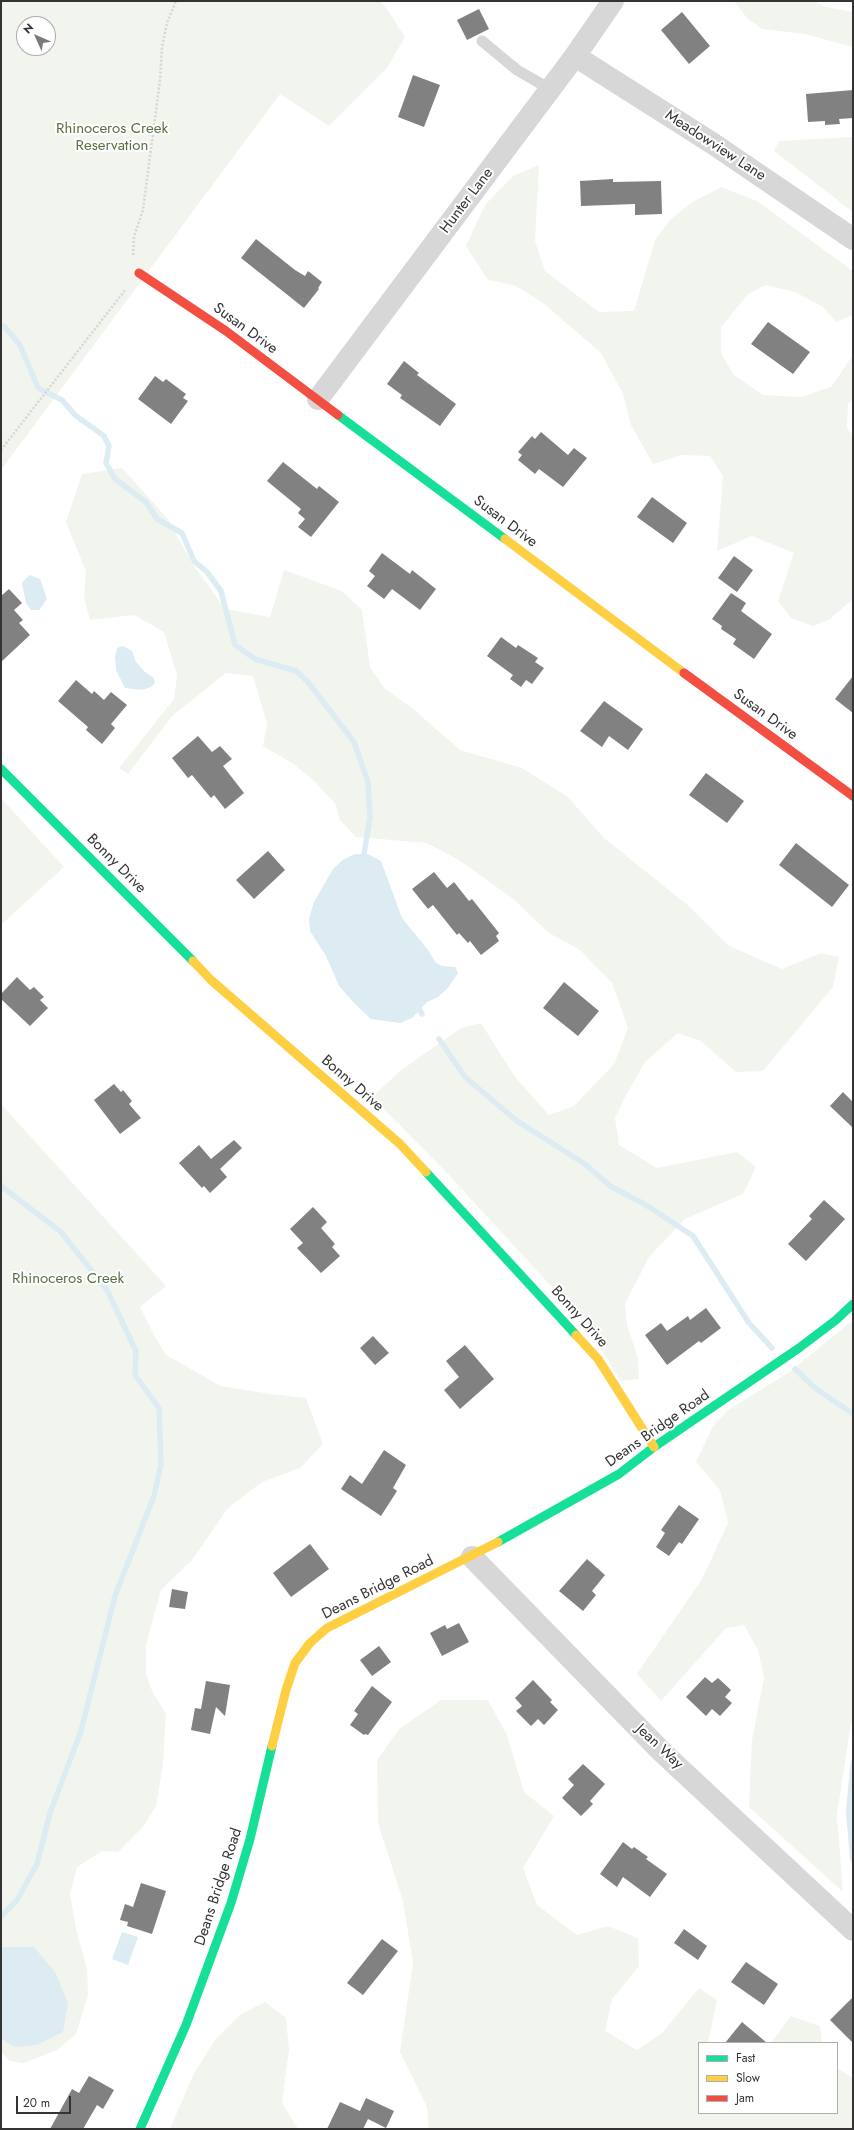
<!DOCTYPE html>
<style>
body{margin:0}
#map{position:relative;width:854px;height:2130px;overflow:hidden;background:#fff;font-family:Jost,sans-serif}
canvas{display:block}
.frame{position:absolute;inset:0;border:2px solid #333;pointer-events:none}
.legend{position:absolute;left:698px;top:2042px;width:140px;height:72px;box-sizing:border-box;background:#fff;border:1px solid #adadad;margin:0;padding:5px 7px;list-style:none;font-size:12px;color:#333}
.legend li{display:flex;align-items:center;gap:8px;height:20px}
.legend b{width:20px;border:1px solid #adadad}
.north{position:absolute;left:16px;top:16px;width:40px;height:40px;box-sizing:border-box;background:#fff;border:1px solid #adadad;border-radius:50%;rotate:315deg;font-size:11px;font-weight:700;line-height:16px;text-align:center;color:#333}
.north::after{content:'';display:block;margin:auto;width:14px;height:18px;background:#7a7a7a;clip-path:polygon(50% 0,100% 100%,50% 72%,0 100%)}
.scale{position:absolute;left:16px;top:2096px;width:55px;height:18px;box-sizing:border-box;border:2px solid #333;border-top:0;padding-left:5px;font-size:12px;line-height:14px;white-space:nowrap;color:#333;-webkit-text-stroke:3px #fff;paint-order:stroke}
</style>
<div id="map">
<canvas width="854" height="2130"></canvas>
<div class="frame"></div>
<ul class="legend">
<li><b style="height:5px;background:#16e098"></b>Fast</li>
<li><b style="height:5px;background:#ffcf43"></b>Slow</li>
<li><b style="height:5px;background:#f24e42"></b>Jam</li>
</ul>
<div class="north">N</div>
<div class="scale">20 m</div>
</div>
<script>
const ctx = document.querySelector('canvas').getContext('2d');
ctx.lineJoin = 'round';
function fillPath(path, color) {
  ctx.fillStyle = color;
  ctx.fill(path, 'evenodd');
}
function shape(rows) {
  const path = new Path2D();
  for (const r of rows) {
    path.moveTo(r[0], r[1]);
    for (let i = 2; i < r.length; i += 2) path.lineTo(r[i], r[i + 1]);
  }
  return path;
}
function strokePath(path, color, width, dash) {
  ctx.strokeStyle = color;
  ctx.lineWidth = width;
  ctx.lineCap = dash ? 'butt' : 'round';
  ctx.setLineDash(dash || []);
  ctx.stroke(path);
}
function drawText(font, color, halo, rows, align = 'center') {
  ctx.font = font + ' Jost,sans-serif';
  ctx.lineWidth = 4;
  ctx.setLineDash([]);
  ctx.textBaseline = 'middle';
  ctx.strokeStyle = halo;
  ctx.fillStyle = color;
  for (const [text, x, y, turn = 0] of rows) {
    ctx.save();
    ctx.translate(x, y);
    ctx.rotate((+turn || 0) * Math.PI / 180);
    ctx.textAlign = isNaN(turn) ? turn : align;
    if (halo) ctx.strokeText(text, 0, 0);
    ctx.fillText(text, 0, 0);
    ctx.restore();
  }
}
fillPath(shape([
 [1,1,380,1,387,9,405,37,387,68,329,126,280,94,1,470],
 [24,24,48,24,48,48,24,48],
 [734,1,814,1,825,7,853,12,853,47,805,34,762,29,747,18],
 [853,137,853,212,774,151,779,141],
 [539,165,535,241,545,271,599,312,634,311,655,240,670,220,691,203,721,187,757,201,853,271,853,315,836,322,823,307,795,292,766,285,748,294,721,327,721,353,734,375,763,395,801,397,831,387,853,355,853,398,848,404,847,428,853,436,853,599,830,619,813,626,791,618,778,601,794,553,752,536,717,551,723,476,710,456,682,455,653,464,631,425,623,394,601,353,542,302,514,285,488,280,466,246,485,205,513,176],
 [122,468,167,518,192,563,225,609,270,617,284,570,342,591,362,610,370,667,385,689,412,708,460,750,522,768,568,797,604,838,690,907,729,946,782,969,821,953,839,957,833,987,763,1071,736,1072,701,1041,678,1033,645,1062,625,1097,615,1118,619,1145,657,1168,737,1152,756,1167,743,1194,685,1219,649,1257,625,1304,627,1324,638,1359,639,1379,621,1381,584,1322,448,1174,372,1097,400,1071,461,1028,481,1023,515,1077,549,1115,574,1106,614,1064,628,1028,612,983,580,950,549,933,512,898,459,860,427,843,356,837,340,820,335,803,311,778,292,763,263,746,267,723,253,676,226,673,172,716,128,774,119,768,174,699,177,675,164,632,134,615,90,620,84,597,86,571,66,522,82,474],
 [1,798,64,867,1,925],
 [1,1104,166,1286,140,1307,155,1337,166,1355,221,1386,270,1394,306,1398,323,1444,300,1468,262,1482,228,1508,192,1560,161,1590,146,1645,146,1674,152,1691,166,1714,163,1764,156,1806,143,1827,118,1852,102,1851,77,1867,70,1894,76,1929,87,1969,88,1995,76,2034,57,2050,24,2063,10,2061,1,2052],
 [851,1322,853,1324,853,1718,851,1723,837,1814,843,1892,749,1807,752,1740,764,1678,758,1650,744,1625,726,1628,661,1701,637,1674,702,1579,728,1523,720,1490,696,1462,713,1426,728,1410,788,1373],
 [441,1700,488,1700,507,1735,524,1792,554,1816,523,1868,537,1905,577,1935,608,1926,638,1938,639,1966,612,1999,605,2031,637,2050,662,2033,699,1988,717,2000,708,2043,699,2043,699,2113,837,2113,837,2068,853,2078,853,2129,429,2129,427,2107,400,2052,413,1963,403,1901,378,1823,377,1760,399,1729],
 [265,2002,286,2018,289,2049,282,2103,298,2129,170,2129,193,2075,215,2040,241,2014],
 [791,2016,820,2026,822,2043,771,2043]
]), '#f1f5ed');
fillPath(shape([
 [30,575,40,579,47,599,39,610,31,610,26,603,22,584,24,580],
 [123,646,132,651,136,662,144,671,154,678,155,683,151,687,142,690,125,688,116,670,115,657,117,648],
 [355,854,368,854,381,861,402,918,428,950,436,963,442,966,455,967,458,973,448,988,438,997,427,1002,412,1018,400,1023,371,1019,355,1004,339,986,326,956,310,931,309,918,314,902,333,869,344,859],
 [853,1756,853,1866,850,1859,846,1812,850,1766],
 [122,1932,138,1937,128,1965,112,1959],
 [1,1947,34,1947,55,1972,68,2003,63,2032,37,2045,14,2047,1,2038]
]), '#ddebf3');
strokePath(shape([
 [1,326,5,327,20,345,38,388,62,400,75,415,104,436,109,446,106,463,115,479,146,502,157,519,182,533,194,561,207,572,221,591,235,645,255,659,296,671,308,682,354,742,368,782,370,817,364,854,366,860],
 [416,1004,422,1014],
 [439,1039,465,1077,517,1121,585,1164,610,1186,646,1205,693,1236,749,1323,772,1348],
 [1,1186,61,1232,107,1290,136,1351,135,1375,159,1408,161,1464,154,1496,115,1596,81,1731,50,1813,37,1864,17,1900,1,1917],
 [795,1369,815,1388,853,1414]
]), '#ddebf3', 5.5);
fillPath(shape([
 [479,9,489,29,467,40,457,20],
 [682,12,710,46,689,64,661,30],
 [413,75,440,85,424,127,398,117],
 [853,90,853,118,839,119,840,124,825,125,825,121,808,122,806,94],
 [613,179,613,182,661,181,662,214,635,215,635,204,581,206,580,181],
 [256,239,295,270,305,276,308,271,322,282,318,288,319,289,304,308,241,258],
 [768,322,810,352,793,374,751,344],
 [404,361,419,373,417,375,456,404,440,426,400,398,402,395,387,384],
 [155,376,163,382,166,379,186,394,183,398,188,401,171,424,138,399],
 [541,432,568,455,574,448,587,458,563,487,539,469,535,474,518,460,522,455,518,452,532,436,535,439],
 [283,462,317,489,319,486,339,502,311,537,298,527,305,519,298,513,301,509,267,481],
 [652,497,687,523,673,543,637,517],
 [382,553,410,574,412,570,436,589,420,610,392,589,384,599,367,586,375,576,369,571],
 [734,556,753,570,737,592,718,578],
 [9,589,22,603,14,610,23,620,19,623,30,635,1,662,1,596],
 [731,593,746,603,741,611,772,634,754,659,733,644,736,639,721,629,722,626,712,619],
 [501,637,516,648,518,645,538,658,535,662,544,668,532,684,526,680,521,687,510,679,513,675,487,656],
 [853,676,853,713,835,699],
 [76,680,92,694,94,691,104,700,111,692,127,705,111,724,115,728,102,744,86,730,88,727,58,701],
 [604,701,643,729,628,750,609,736,602,747,580,731],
 [198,736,212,752,220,746,232,759,223,766,244,793,225,809,214,795,211,798,192,775,188,778,172,758],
 [706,773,744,801,727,823,689,795],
 [796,843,849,885,832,907,779,865],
 [268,851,285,870,254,899,236,880],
 [434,872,447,888,454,882,469,901,472,899,499,933,496,936,499,941,481,955,470,941,468,943,459,933,457,935,433,905,428,909,412,889],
 [17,977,30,990,34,987,44,997,40,1000,48,1008,30,1026,1,999,1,994],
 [564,982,599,1011,578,1036,543,1008],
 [114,1084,121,1092,123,1090,132,1101,129,1104,141,1118,120,1134,94,1100],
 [843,1092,853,1102,853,1128,830,1106],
 [234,1140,242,1148,220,1169,227,1177,210,1193,204,1186,202,1188,179,1163,199,1145,211,1159],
 [824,1200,845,1219,806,1261,788,1244,812,1219,809,1216],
 [313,1207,327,1222,321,1228,335,1244,332,1247,340,1256,321,1273,297,1248,303,1243,290,1229],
 [706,1308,721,1328,701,1343,699,1341,667,1365,645,1335,661,1323,667,1331,688,1316,690,1320],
 [373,1336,389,1353,375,1365,360,1348],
 [465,1345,494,1379,460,1409,444,1390,459,1377,446,1361],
 [384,1450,406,1465,393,1488,397,1491,381,1516,341,1489,350,1475,362,1484],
 [679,1505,699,1519,682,1544,679,1542,669,1556,656,1547,665,1533,661,1530],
 [310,1544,329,1569,291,1597,273,1573],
 [587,1559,605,1575,592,1591,596,1595,583,1611,559,1591],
 [172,1589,188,1592,185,1609,169,1607],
 [459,1623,469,1642,442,1656,430,1633,445,1625,447,1629],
 [379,1646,391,1662,372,1676,360,1660],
 [705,1677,712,1683,718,1678,731,1690,725,1697,732,1703,720,1716,712,1709,706,1716,686,1697],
 [533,1680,552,1700,550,1702,558,1710,544,1725,538,1719,531,1726,516,1711,522,1706,515,1698],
 [206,1681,230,1685,225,1716,216,1707,210,1734,191,1730,195,1708,201,1709],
 [372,1686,392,1702,368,1735,365,1734,364,1735,350,1725,358,1714,354,1711],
 [583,1764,605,1784,590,1801,593,1804,581,1816,562,1798,574,1785,568,1779],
 [623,1842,632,1849,634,1847,648,1857,646,1859,667,1874,650,1897,623,1877,617,1887,600,1874],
 [141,1883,166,1891,152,1934,127,1926,128,1922,120,1920,125,1904,133,1907],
 [684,1929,707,1946,698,1960,674,1943],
 [382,1939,398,1951,363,1995,347,1983],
 [746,1962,778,1984,764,2005,731,1982],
 [853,1997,853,2043,830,2020],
 [742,2022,767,2043,725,2043],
 [89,2076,114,2090,103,2109,97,2105,83,2129,50,2129,72,2089,79,2093],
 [366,2098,394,2111,386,2128,368,2119,363,2129,327,2129,340,2102,360,2111]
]), '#818181');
strokePath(shape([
 [133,255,134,237,143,210,160,80,162,47,167,23,176,1],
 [1,450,126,289]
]), '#d6d6d6', 2.5, [2, 2]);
strokePath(shape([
 [482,41,517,70,550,89]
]), '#d7d7d7', 11);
strokePath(shape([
 [575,56,712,143,853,239],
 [318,399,575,56,613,1],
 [472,1557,662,1752,853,1930]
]), '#d7d7d7', 22);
strokePath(shape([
 [338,415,505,539],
 [1,769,193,961],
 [426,1172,576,1335],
 [498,1542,619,1474,654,1447,799,1348,836,1320,853,1304],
 [140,2129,186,2025,231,1903,250,1839,272,1746]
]), '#16e098', 9);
strokePath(shape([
 [505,539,684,673],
 [193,961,211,980,400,1144,426,1172],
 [576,1335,598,1359,654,1447],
 [272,1746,286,1690,295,1663,310,1643,327,1628,498,1542]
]), '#ffcf43', 9);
strokePath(shape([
 [139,273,226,331,338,415],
 [684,673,853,796]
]), '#f24e42', 9);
drawText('15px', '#56703f', '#fff', [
 ["Rhinoceros Creek",112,129],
 ["Reservation",112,146],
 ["Rhinoceros Creek",68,1279]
]);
drawText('15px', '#333', '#fff', [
 ["Meadowview Lane",715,146,33],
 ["Hunter Lane",467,201,-53],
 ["Susan Drive",245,329,36],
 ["Susan Drive",505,522,37],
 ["Susan Drive",765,715,36],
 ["Bonny Drive",116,864,45],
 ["Bonny Drive",352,1084,41],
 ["Bonny Drive",579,1317,48],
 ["Deans Bridge Road",658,1429,-35],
 ["Deans Bridge Road",378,1588,-27],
 ["Jean Way",659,1747,43],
 ["Deans Bridge Road",219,1887,-72]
]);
</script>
